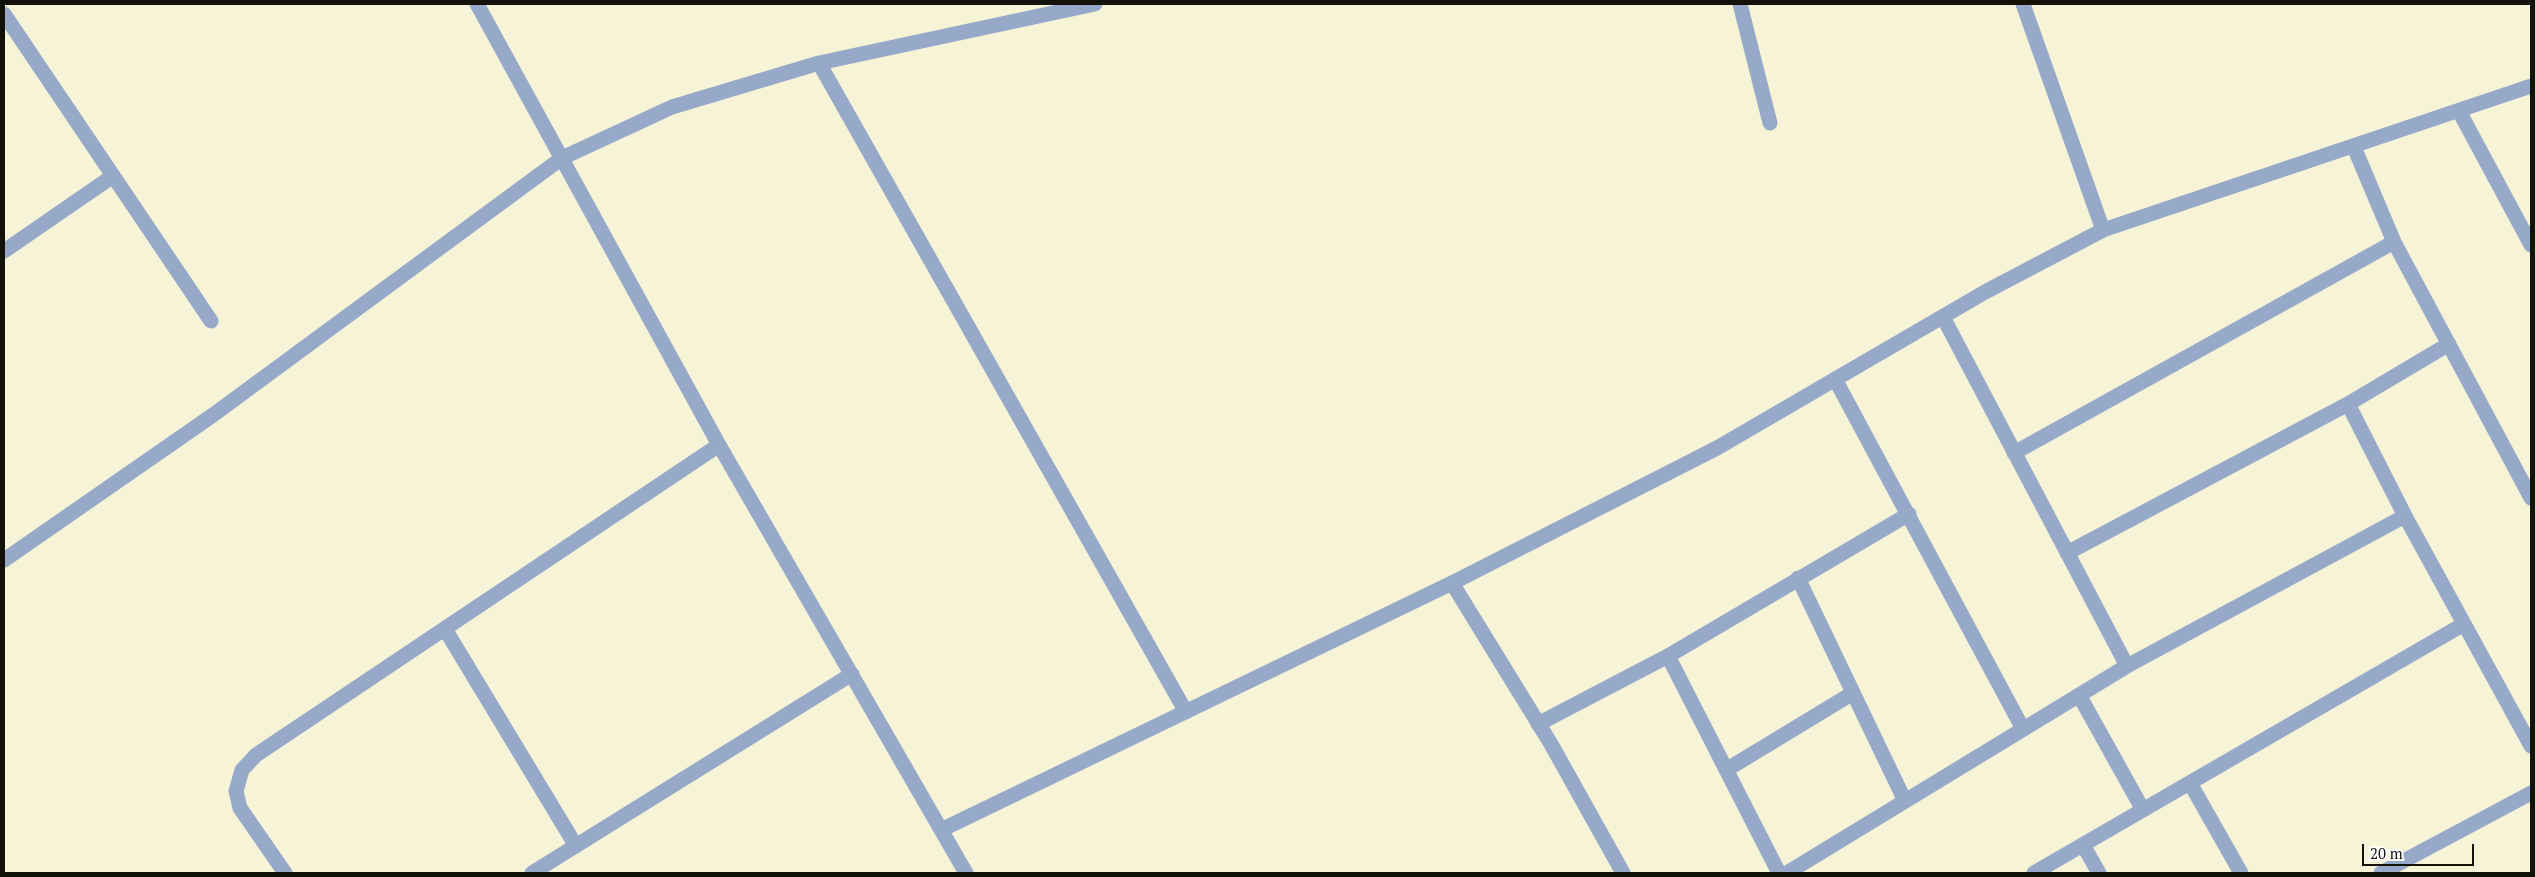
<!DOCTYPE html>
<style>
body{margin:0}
#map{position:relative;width:2535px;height:877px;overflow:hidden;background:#f6f3d7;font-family:"PT Serif",serif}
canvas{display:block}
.frame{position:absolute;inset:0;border:5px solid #131209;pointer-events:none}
.scale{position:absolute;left:2362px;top:844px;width:112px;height:22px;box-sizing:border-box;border:2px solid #131209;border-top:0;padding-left:6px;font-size:15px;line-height:18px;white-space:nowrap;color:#131209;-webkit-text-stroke:4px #fff;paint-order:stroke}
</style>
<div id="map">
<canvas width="2535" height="877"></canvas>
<div class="frame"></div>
<div class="scale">20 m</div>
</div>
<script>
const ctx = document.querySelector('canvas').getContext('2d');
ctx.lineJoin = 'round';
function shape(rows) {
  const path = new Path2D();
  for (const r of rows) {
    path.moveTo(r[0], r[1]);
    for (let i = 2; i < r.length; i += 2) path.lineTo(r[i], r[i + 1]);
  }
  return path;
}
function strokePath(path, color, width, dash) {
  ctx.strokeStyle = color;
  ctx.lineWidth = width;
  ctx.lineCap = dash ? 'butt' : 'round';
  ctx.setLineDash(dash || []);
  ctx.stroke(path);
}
strokePath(shape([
 [477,4,719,445,966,873],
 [1740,4,1770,123],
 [2023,4,2103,230],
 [4,14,211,321],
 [819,63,1186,712],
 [2459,111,2531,245],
 [2354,147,2394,242,2531,498],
 [4,251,113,176],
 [1943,317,2127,666],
 [1835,379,2023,729],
 [2348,404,2405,516,2531,746],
 [2014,453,2394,242],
 [2067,553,2348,404,2449,344],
 [4,560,213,415,562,158,672,107,819,63,1095,4],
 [1798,578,1905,801],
 [1452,583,1551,744,1623,873],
 [445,629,576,846],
 [1668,656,1779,873],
 [2079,695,2143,810],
 [1538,724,1668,656,1909,514],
 [1726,770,1853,693],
 [2190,783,2241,873],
 [941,830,1452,583,1717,448,1985,292,2103,230,2531,86],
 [2083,845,2099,873],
 [285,873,240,808,236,791,242,770,256,755,719,445],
 [532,873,852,674],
 [1787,873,2127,666,2405,516],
 [2034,873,2464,624],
 [2381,873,2531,793]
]), '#96a9c9', 15);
</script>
